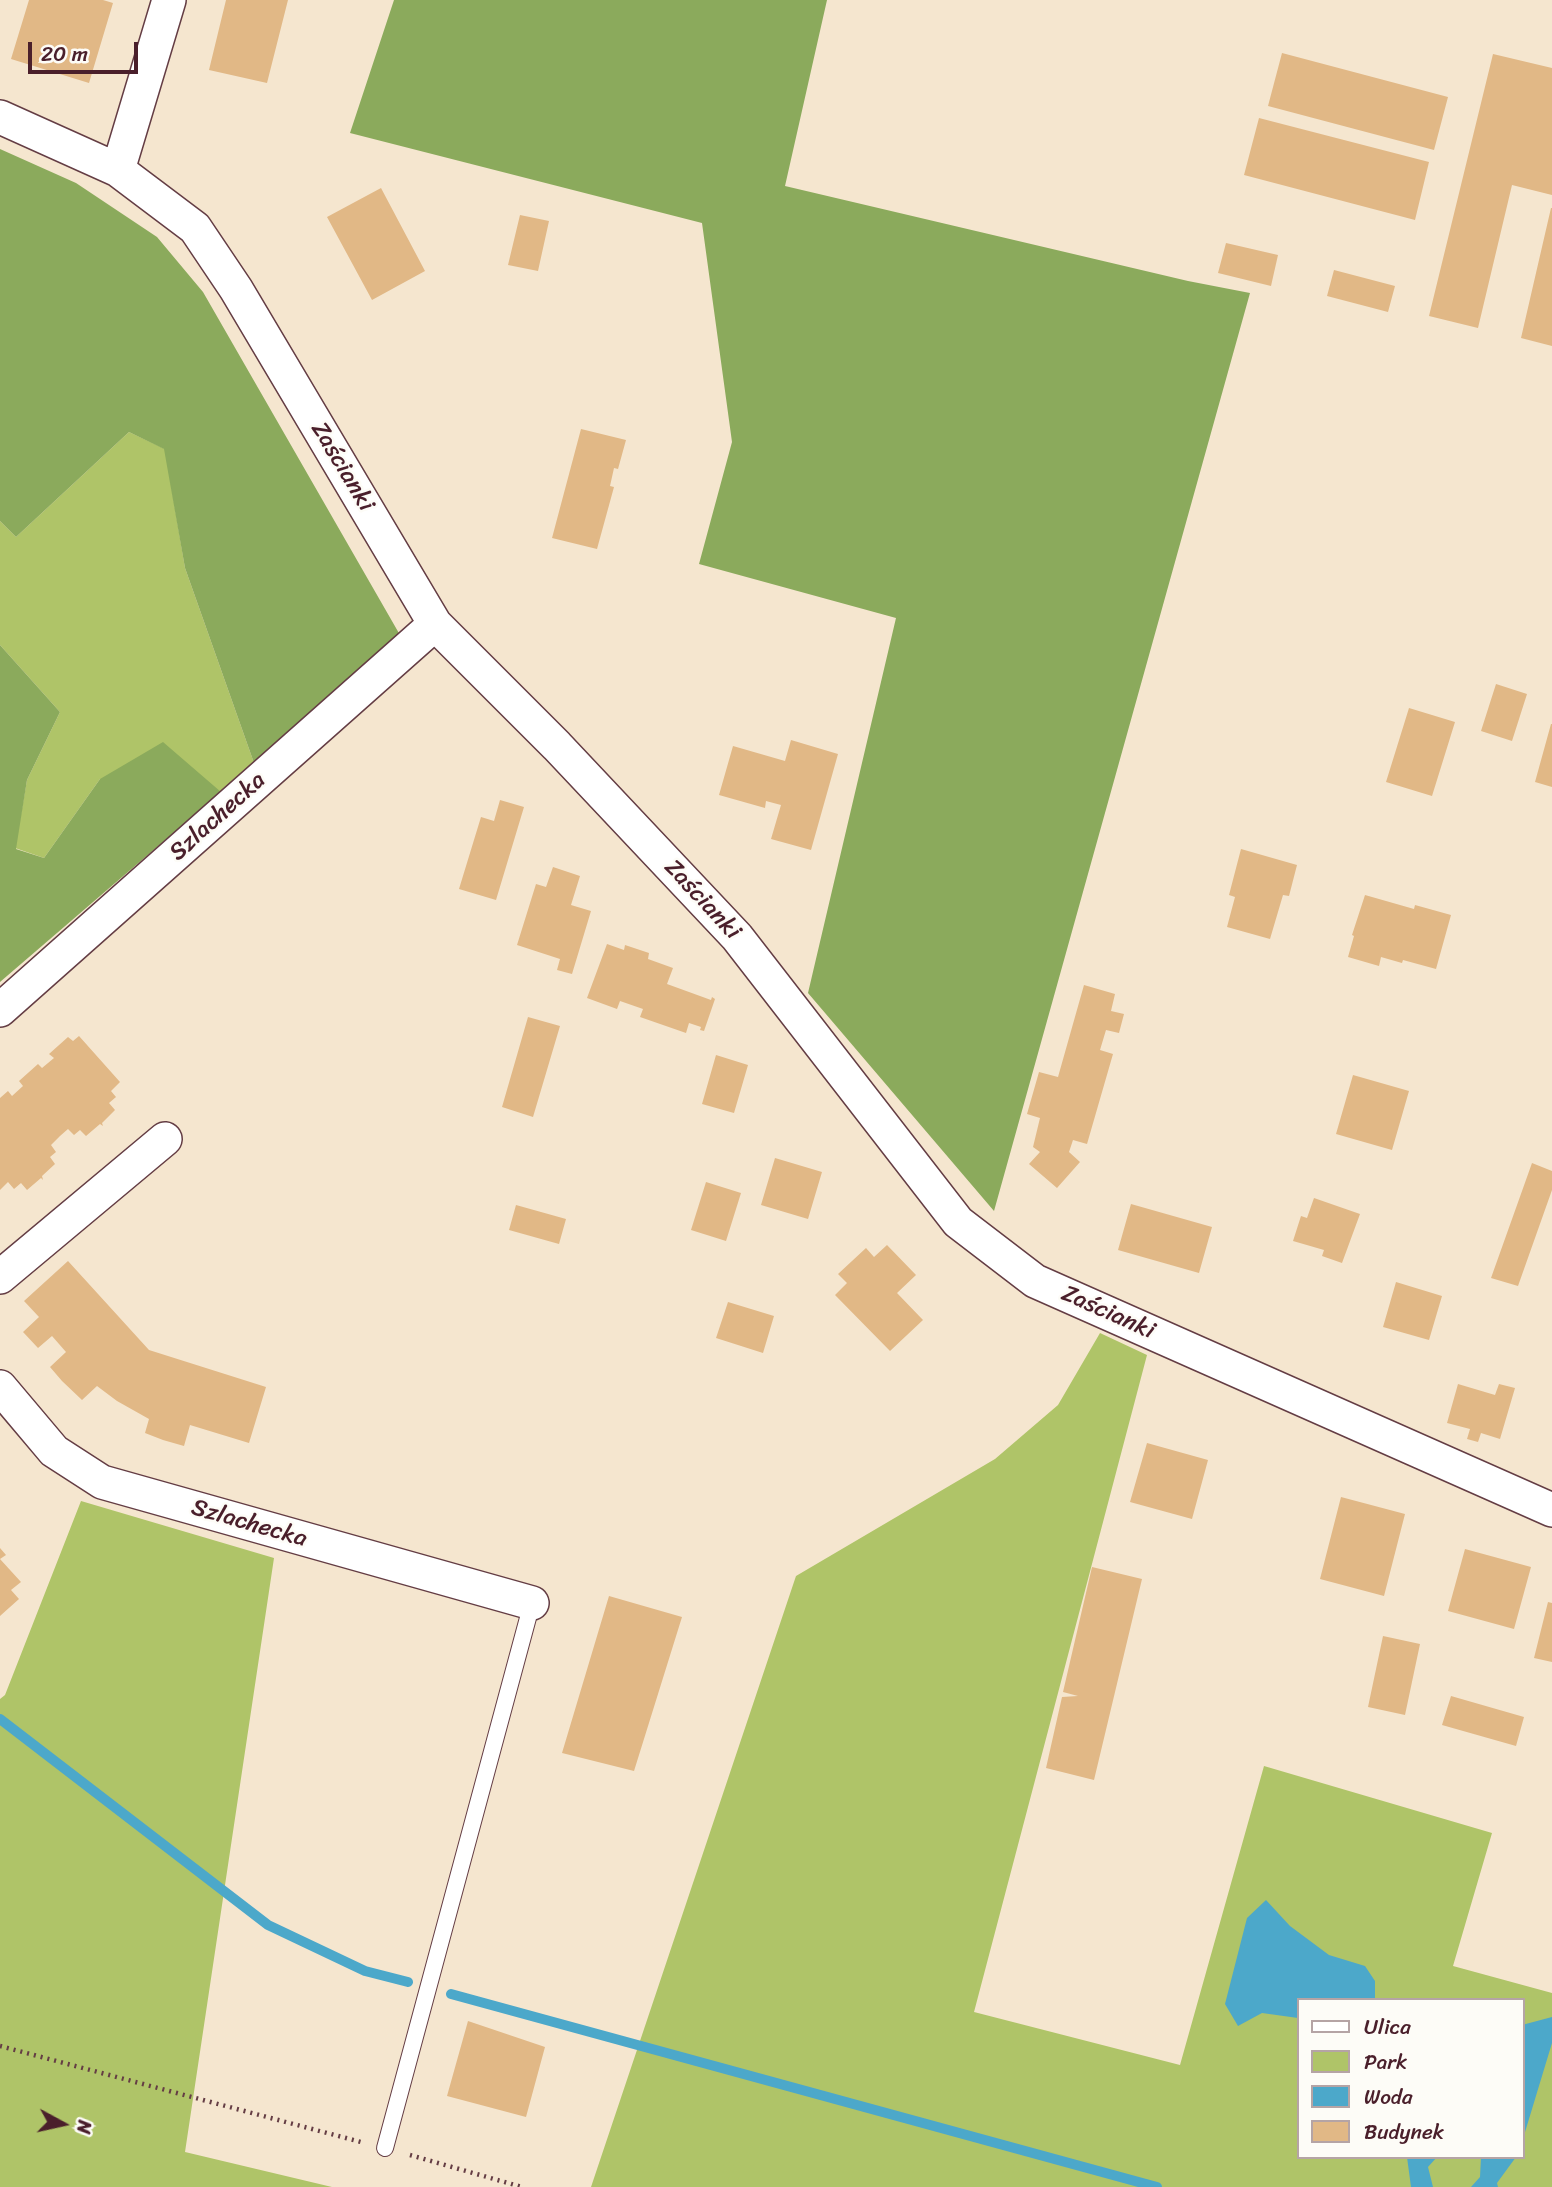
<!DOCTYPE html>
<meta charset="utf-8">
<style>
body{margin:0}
#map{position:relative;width:1552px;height:2187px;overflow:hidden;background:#f5e6cf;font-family:Sriracha,sans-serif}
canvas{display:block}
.legend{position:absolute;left:1297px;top:1998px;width:228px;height:161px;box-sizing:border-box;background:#fdfcf7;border:2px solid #b5a4a5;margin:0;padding:9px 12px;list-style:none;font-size:21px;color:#4a1f2b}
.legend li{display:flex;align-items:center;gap:14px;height:35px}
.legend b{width:35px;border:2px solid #b5a4a5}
.north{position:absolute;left:28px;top:2089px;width:70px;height:70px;-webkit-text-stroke:5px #fdfcf7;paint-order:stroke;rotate:98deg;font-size:19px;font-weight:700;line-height:28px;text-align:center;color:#4a1f2b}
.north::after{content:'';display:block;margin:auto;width:24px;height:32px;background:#4a1f2b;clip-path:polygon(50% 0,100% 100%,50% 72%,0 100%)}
.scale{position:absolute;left:28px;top:42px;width:110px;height:32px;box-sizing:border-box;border:4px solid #4a1f2b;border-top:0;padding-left:9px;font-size:21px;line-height:24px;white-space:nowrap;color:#4a1f2b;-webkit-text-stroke:5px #fdfcf7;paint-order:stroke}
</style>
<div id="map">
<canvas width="1552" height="2187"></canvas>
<ul class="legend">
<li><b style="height:9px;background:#fff"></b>Ulica</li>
<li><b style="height:19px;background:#afc468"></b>Park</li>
<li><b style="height:19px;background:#4ca8ca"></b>Woda</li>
<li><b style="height:19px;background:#e1b886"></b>Budynek</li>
</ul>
<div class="north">N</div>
<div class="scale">20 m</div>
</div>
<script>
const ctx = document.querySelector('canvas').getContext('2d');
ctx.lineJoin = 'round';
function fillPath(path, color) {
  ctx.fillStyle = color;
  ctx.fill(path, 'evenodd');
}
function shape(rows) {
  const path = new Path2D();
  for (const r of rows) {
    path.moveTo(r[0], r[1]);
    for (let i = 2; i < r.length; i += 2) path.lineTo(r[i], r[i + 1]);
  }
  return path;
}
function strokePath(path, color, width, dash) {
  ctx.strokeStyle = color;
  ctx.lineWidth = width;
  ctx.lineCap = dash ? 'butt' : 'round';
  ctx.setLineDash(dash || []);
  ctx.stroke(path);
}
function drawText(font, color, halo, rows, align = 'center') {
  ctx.font = font + ' Sriracha,sans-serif';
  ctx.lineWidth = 5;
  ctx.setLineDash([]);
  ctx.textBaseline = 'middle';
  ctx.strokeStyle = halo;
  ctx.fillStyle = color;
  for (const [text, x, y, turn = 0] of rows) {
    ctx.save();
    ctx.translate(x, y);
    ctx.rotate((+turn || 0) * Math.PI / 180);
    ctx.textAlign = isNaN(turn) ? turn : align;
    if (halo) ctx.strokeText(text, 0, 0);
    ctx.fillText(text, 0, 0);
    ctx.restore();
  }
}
fillPath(shape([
 [129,432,165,449,185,568,254,763,221,792,100,779,44,858,15,848,27,780,60,712,0,645,0,521,16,537],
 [1100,1333,1147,1355,974,2012,1180,2065,1264,1766,1492,1833,1453,1966,1552,1993,1552,2187,591,2187,796,1576,995,1459,1058,1405],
 [1298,2000,1522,2000,1522,2157,1298,2157],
 [81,1501,274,1558,185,2152,332,2187,0,2187,0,1699,5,1695]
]), '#afc468');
fillPath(shape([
 [394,0,827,0,785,186,1188,281,1250,293,994,1211,808,993,896,618,699,564,732,442,702,223,350,133],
 [0,149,76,183,157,237,203,292,400,635,254,763,185,568,164,449,129,432,16,537,0,521],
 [0,645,60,712,27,780,16,849,44,858,100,779,163,742,221,792,0,982]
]), '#8baa5c');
fillPath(shape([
 [1266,1900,1290,1926,1329,1955,1365,1966,1375,1981,1375,2000,1298,2000,1298,2018,1262,2013,1238,2026,1225,2004,1247,1918],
 [1552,2017,1552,2043,1522,2142,1522,2025],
 [1407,2157,1437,2157,1428,2167,1433,2187,1411,2187],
 [1481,2157,1516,2157,1497,2183,1498,2187,1471,2187,1480,2177]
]), '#4ca8ca');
strokePath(shape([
 [0,1719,268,1925,365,1971,408,1982],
 [451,1994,1157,2187]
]), '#4ca8ca', 10);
fillPath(shape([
 [29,0,103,0,113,3,89,83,11,59],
 [226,0,288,0,267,83,209,70],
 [1282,53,1448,97,1434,150,1268,106],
 [1493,54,1552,68,1552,195,1512,185,1478,328,1429,316],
 [1259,118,1429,162,1415,220,1244,175],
 [381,188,425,271,372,300,327,217],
 [1551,208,1552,208,1552,346,1521,338],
 [520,215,549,221,538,271,508,265],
 [1226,243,1278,255,1271,286,1218,273],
 [1334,270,1395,286,1388,312,1327,296],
 [581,429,626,440,618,469,614,468,610,486,614,487,597,549,552,538],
 [1496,684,1527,694,1512,741,1481,731],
 [1409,708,1455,722,1432,796,1386,782],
 [1551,724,1552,724,1552,787,1535,782],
 [791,740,838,754,811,850,771,839,781,805,766,801,765,808,719,795,733,746,785,761],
 [500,800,524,807,496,900,459,889,481,817,494,821],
 [1241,849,1297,865,1289,896,1283,895,1270,939,1227,927,1235,897,1229,895],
 [553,867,580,876,571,905,591,911,572,974,557,970,560,959,517,945,536,884,546,887],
 [1365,895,1414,909,1415,905,1451,915,1436,969,1403,960,1402,963,1381,957,1379,966,1348,957,1354,936,1352,935],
 [607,944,624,950,625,945,649,953,648,959,673,968,667,984,711,1000,712,997,715,999,704,1031,700,1030,701,1027,689,1023,686,1033,640,1017,643,1009,620,1001,617,1009,587,998],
 [1084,985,1115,994,1111,1011,1124,1014,1119,1033,1106,1030,1100,1050,1113,1054,1087,1144,1073,1140,1069,1152,1080,1162,1057,1188,1029,1164,1040,1152,1033,1147,1040,1118,1027,1114,1039,1072,1058,1077],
 [528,1017,560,1026,533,1117,502,1107],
 [79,1036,120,1082,111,1091,116,1097,109,1103,115,1110,102,1123,103,1126,100,1124,86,1136,80,1130,74,1135,68,1129,60,1136,51,1145,56,1152,50,1157,55,1164,42,1176,43,1180,41,1178,27,1190,21,1183,14,1189,8,1182,0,1190,0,1098,8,1091,12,1096,23,1086,19,1081,38,1064,42,1068,54,1058,49,1054,68,1037,73,1041],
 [716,1055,748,1065,734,1113,702,1104],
 [1353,1075,1409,1091,1392,1150,1336,1134],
 [775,1158,822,1172,808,1219,761,1205],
 [1532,1163,1552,1171,1552,1190,1518,1286,1491,1278],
 [706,1182,741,1193,726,1241,691,1230],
 [1314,1198,1360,1214,1342,1263,1322,1256,1324,1250,1293,1241,1301,1216,1307,1218],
 [1131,1204,1212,1227,1199,1273,1118,1250],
 [516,1205,566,1219,559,1244,509,1230],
 [887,1245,916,1275,897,1293,923,1320,890,1351,835,1295,847,1283,838,1274,866,1248,874,1257],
 [68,1261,149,1350,266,1387,249,1443,190,1425,184,1446,163,1440,145,1433,149,1419,117,1401,97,1386,82,1400,62,1381,50,1367,66,1352,52,1336,38,1348,23,1332,39,1317,24,1301],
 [1396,1282,1442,1296,1429,1340,1383,1327],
 [728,1302,774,1316,763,1353,716,1338],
 [1458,1384,1495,1395,1499,1384,1515,1388,1500,1439,1481,1433,1478,1442,1467,1439,1470,1429,1447,1423],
 [1147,1443,1208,1460,1192,1519,1130,1502],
 [1341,1497,1405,1514,1384,1596,1320,1579],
 [0,1548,6,1555,0,1559,21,1582,11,1590,19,1599,0,1616],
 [1465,1549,1531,1567,1514,1629,1448,1611],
 [1092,1567,1142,1579,1094,1780,1046,1768,1062,1697,1078,1696,1063,1692],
 [609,1596,682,1617,634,1771,562,1753],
 [1548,1602,1552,1603,1552,1662,1534,1658],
 [1383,1636,1420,1644,1405,1715,1368,1707],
 [1451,1696,1524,1717,1516,1746,1442,1725],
 [468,2021,545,2047,526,2117,447,2096]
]), '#e1b886');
const service = shape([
 [385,2148,532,1603]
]);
const minor = shape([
 [0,117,118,170,195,228,236,289,435,624,557,746,737,937,958,1222,1035,1281,1552,1510],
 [118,170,169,0],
 [0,1010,435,624],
 [0,1277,165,1139],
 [0,1387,54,1451,102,1482,532,1603]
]);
strokePath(service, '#643d44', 18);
strokePath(minor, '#643d44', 36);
strokePath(shape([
 [0,2046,361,2142],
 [410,2155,522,2187]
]), '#643d44', 4.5, [2, 5]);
strokePath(service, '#fff', 16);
strokePath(minor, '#fff', 33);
drawText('24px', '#4a1f2b', '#fdfcf7', [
 ["Zaścianki",342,467,59],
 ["Szlachecka",218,817,-42],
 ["Zaścianki",702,900,47],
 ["Zaścianki",1108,1313,24],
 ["Szlachecka",249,1524,16]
]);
</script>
